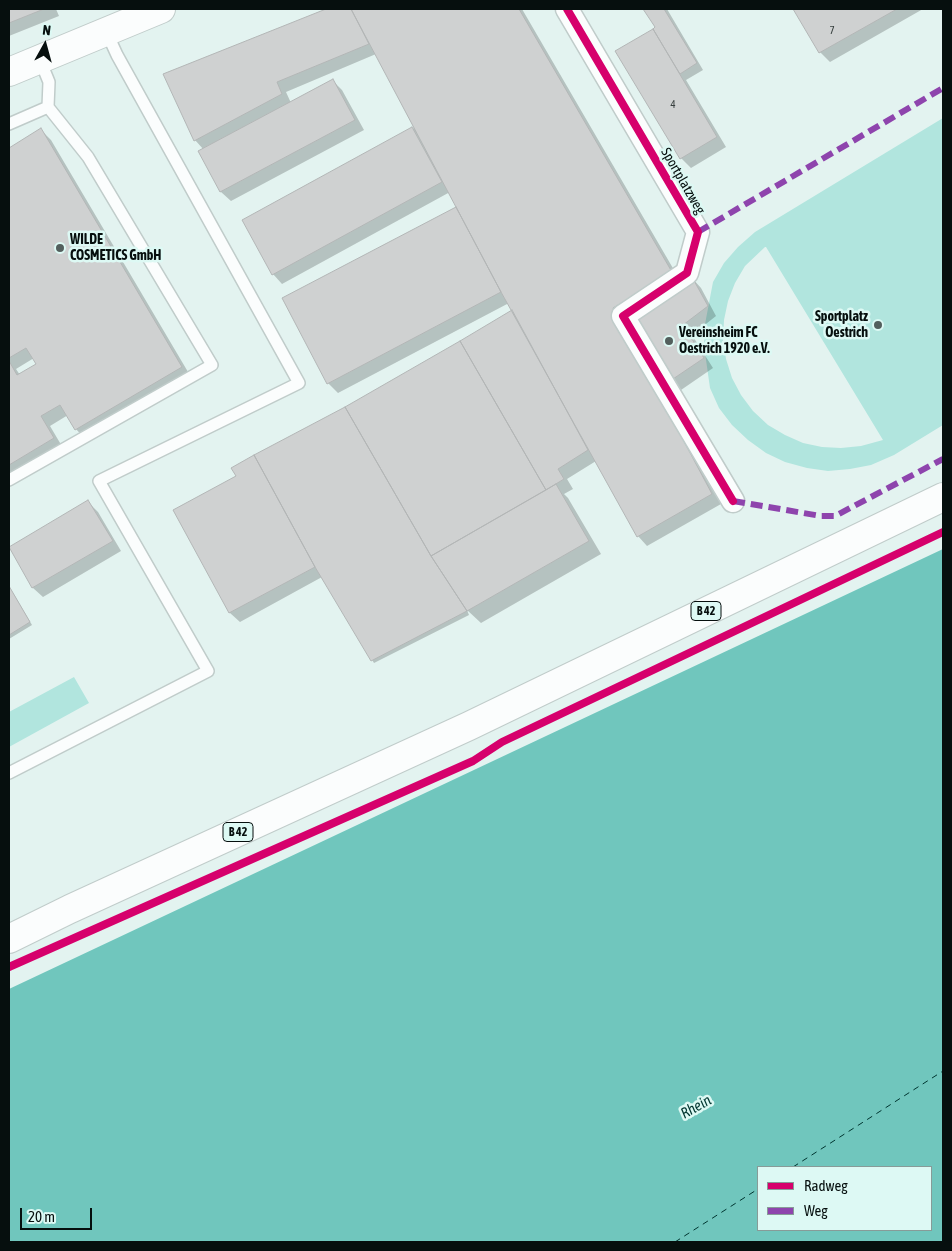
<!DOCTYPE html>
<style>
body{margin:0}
#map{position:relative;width:952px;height:1251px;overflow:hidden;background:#e3f3f0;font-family:"Asap Condensed",sans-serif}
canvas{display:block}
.frame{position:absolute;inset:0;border:10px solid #060f0e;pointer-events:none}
.legend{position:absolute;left:757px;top:1166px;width:175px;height:65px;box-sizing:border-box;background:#ddf9f4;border:1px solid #879b98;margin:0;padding:6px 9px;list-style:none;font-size:15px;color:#060f0e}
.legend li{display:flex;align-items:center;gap:10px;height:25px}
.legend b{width:25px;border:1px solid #879b98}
.north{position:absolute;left:20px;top:20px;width:50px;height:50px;-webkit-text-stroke:4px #ddf9f4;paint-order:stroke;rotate:7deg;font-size:14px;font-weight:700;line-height:20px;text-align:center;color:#060f0e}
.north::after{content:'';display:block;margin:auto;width:18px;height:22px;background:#060f0e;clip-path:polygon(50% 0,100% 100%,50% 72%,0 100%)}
.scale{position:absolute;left:20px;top:1208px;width:72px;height:22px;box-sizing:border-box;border:2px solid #060f0e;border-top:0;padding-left:6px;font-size:15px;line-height:18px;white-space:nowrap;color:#060f0e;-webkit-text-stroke:4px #ddf9f4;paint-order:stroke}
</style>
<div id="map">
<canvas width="952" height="1251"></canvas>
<div class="frame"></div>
<ul class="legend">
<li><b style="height:6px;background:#d6006c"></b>Radweg</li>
<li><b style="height:6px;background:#8e44ad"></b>Weg</li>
</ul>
<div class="north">N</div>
<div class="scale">20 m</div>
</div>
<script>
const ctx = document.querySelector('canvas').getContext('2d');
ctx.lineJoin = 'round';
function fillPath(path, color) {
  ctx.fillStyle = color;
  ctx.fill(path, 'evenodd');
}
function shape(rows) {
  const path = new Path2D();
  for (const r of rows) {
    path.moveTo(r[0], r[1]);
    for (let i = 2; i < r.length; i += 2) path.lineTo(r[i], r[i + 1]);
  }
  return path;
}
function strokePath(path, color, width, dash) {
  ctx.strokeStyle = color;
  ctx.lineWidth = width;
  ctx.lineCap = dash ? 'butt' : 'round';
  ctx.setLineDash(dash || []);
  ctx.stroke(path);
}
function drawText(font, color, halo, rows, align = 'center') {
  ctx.font = font + ' "Asap Condensed",sans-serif';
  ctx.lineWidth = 5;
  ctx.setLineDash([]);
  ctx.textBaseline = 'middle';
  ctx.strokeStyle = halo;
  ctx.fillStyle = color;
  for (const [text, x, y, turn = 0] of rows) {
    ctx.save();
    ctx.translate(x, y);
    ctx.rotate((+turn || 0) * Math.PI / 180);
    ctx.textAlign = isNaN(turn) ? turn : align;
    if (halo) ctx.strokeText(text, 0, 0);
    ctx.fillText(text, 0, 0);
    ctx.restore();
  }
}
fillPath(shape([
 [943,118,943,425,894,455,871,465,850,469,828,471,807,468,785,462,766,453,748,440,732,425,719,408,710,388,704,346,705,324,713,282,724,263,738,247,755,232],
 [765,247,766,247,883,440,861,446,841,448,822,447,803,443,785,435,768,425,753,411,741,395,732,378,726,359,723,340,724,320,728,301,735,283,745,266],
 [74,677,89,703,9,747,9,712]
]), '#b1e5de');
fillPath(shape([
 [943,549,943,1242,9,1242,9,989],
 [758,1167,931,1167,931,1230,758,1230]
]), '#70c6bd');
fillPath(shape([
 [9,9,56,9,59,16,9,36],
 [329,9,522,9,681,282,622,318,721,504,647,546,638,536,596,461,567,479,573,489,564,494,568,498,601,554,481,623,467,610,469,615,374,663,322,577,240,622,230,613,174,510,237,476,346,408,513,311,509,303,338,393,328,383,458,208,450,192,282,284,273,274,243,221,414,128,376,54,286,92,291,103,333,81,342,90,364,130,231,201,221,192,200,152,204,150,195,140,165,75],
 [645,9,667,9,703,70,686,80,726,147,691,168,681,158,617,51,656,28],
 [795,9,923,9,830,62,820,52],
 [41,130,51,140,191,377,85,439,76,429,68,415,50,426,63,448,9,480,9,318,10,317,9,315,9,149],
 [34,358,38,365,20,375,16,369],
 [692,278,701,288,716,316,692,335,713,368,681,390,671,380],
 [88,502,98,512,121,551,43,597,33,588,10,548],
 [9,586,32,625,9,639]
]), '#0003');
strokePath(shape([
 [793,1167,943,1071],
 [675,1242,758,1189]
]), '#003530', 1, [6, 5]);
const building = shape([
 [9,9,44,9,9,23,9,9],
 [326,9,351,9,369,44,277,82,282,94,194,141,163,74,326,9],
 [351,9,519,9,672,272,613,308,712,494,637,537,501,292,351,9],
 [643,9,664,9,697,63,680,74,653,29,655,27,643,9],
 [793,9,897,9,819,53,793,9],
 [653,29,717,137,680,159,615,51,653,29],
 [333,79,355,120,220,192,198,151,333,79],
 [412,127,442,182,272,275,242,220,412,127],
 [41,128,182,367,75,430,60,405,41,416,54,438,9,465,9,361,17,375,36,364,26,348,9,358,9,148,41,128],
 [456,207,501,292,327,384,282,298,456,207],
 [692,277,708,306,683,325,704,358,670,381,629,317,692,277],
 [512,310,588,450,558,469,564,479,546,490,460,341,512,310],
 [460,341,546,490,431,556,345,407,460,341],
 [345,407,431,556,467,611,371,661,315,567,254,455,345,407],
 [254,455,315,567,229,613,173,510,236,476,231,468,254,455],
 [556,484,589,541,467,611,431,556,556,484],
 [88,500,113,541,32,588,9,547,88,500],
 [9,586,30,622,9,635,9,586]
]);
fillPath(building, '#cfd1d1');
strokePath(building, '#b3b6b6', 1);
const lane = shape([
 [9,124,48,107,49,82,40,60],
 [9,480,212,365,88,157,48,107],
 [9,773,208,671,99,481,299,383,117,55,106,31]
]);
const street = shape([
 [567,9,698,232,687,273,623,316,733,501]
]);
const secondary = shape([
 [9,72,161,9]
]);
const primary = shape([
 [9,939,70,909,469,726,943,497]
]);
strokePath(lane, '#c0ccca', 14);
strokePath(street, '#c0ccca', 25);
strokePath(secondary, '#c0ccca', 30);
strokePath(primary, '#c0ccca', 30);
strokePath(lane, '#fbfdfd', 11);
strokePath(street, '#fbfdfd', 22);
strokePath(secondary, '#fbfdfd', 28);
strokePath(primary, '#fbfdfd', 28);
strokePath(shape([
 [698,232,943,88],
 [733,501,821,516,835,516,943,459]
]), '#8e44ad', 6, [12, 6]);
strokePath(shape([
 [567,9,698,232,687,273,623,316,733,501],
 [9,967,473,761,502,742,943,532]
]), '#d6006c', 8);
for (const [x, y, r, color] of [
 [60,248,5,"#535f5d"],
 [878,325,5,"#535f5d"],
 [669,341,5,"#535f5d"]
]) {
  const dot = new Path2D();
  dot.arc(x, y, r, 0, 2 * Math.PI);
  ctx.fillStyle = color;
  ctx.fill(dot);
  strokePath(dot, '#ddf9f4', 2);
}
drawText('11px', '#38403f', null, [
 ["7",832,31],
 ["4",673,105]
]);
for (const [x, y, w] of [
 [706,611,30],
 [238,832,30]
]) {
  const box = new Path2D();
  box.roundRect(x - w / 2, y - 9.5, w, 19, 4);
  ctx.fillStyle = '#ddf9f4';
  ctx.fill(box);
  strokePath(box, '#060f0e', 1);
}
drawText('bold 12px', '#060f0e', null, [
 ["B 42",706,611],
 ["B 42",238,832]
]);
drawText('14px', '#060f0e', '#ddf9f4', [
 ["Sportplatzweg",683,181,60]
]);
drawText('bold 14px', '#060f0e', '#ddf9f4', [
 ["WILDE",70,240],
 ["COSMETICS GmbH",70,256],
 ["Sportplatz",868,317,"right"],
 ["Oestrich",868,333,"right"],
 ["Vereinsheim FC",679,333],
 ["Oestrich 1920 e.V.",679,349]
], 'left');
drawText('italic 15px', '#003530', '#ddf9f4', [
 ["Rhein",696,1107,-29]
]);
</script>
